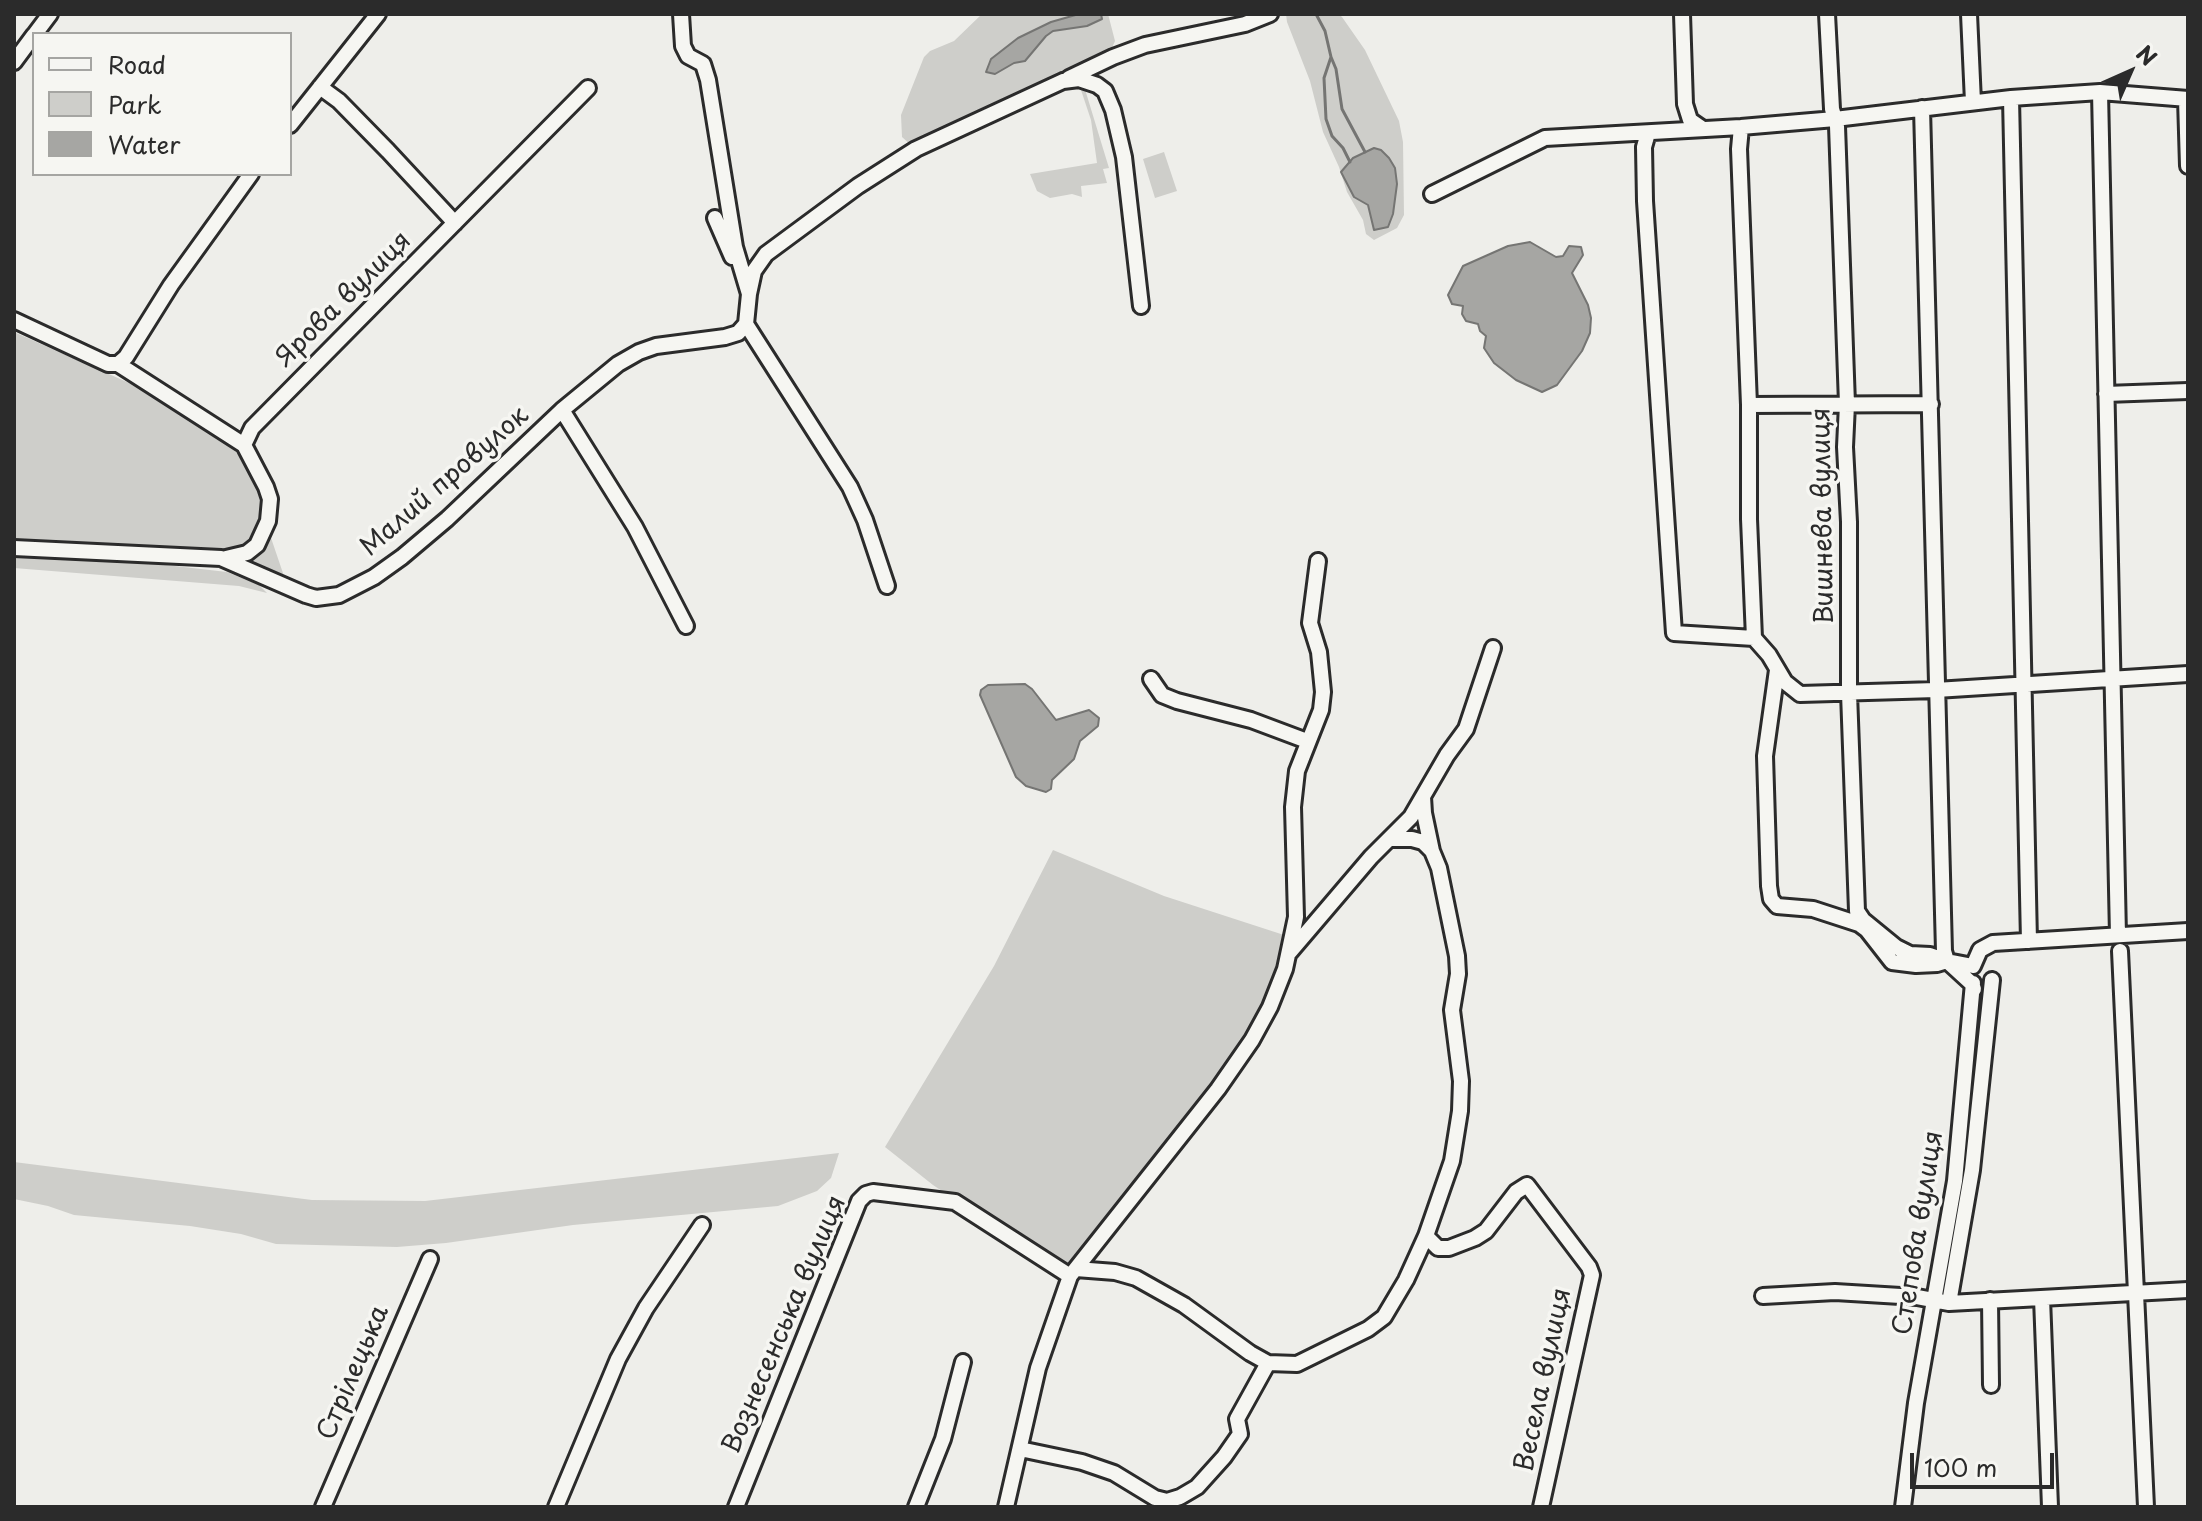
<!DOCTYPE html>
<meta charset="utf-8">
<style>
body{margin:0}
#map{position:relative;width:2202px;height:1521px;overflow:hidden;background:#eeeeea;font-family:"Playpen Sans",sans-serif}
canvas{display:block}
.frame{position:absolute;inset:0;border:16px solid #2b2b2b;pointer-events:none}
.legend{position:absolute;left:32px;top:32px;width:260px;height:144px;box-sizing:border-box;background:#f6f6f2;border:2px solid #a5a5a2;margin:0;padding:10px 14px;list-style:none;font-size:24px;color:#2b2b2b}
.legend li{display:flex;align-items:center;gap:16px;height:40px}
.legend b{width:40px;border:2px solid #a5a5a2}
.north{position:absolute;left:2090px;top:32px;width:80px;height:80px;-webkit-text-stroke:6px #f6f6f2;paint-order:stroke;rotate:45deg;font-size:22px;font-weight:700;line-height:32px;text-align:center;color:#2b2b2b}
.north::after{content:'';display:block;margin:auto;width:28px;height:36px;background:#2b2b2b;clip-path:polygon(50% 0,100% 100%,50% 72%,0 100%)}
.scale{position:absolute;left:1910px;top:1453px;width:144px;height:36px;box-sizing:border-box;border:4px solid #2b2b2b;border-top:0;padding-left:10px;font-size:24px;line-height:28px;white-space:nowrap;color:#2b2b2b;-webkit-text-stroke:6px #f6f6f2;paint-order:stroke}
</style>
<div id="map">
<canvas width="2202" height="1521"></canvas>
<div class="frame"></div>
<ul class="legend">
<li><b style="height:10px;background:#f6f6f2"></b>Road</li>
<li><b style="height:22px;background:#cececa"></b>Park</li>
<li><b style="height:22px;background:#a6a6a3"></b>Water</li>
</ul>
<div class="north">N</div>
<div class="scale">100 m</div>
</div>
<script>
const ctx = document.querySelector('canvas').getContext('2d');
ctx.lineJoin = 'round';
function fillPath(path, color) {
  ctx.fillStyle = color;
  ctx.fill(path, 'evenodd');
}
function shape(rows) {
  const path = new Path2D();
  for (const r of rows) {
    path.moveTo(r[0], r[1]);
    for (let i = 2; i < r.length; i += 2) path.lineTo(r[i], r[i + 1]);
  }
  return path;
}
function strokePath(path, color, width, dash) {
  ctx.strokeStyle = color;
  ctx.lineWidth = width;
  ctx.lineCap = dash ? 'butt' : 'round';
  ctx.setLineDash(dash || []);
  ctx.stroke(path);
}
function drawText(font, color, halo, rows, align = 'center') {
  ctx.font = font + ' "Playpen Sans",sans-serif';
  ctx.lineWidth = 7;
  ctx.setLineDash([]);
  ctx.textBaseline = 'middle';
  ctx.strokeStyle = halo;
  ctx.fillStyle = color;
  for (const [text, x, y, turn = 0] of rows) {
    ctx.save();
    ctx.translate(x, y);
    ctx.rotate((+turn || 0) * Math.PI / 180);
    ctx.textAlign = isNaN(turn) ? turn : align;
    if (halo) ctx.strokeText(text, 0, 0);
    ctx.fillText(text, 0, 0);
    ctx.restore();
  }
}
fillPath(shape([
 [982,14,1108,14,1115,41,1110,52,912,146,902,137,901,115,924,57,930,51,954,41],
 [1286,14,1339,14,1342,17,1365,50,1399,121,1403,142,1404,215,1397,228,1374,240,1366,234,1363,220,1347,192,1339,167,1323,132,1310,81,1287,22],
 [1079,84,1084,86,1105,155,1109,168,1103,169,1107,183,1081,186,1082,197,1072,194,1050,198,1037,191,1030,174,1097,163,1091,120],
 [1164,152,1177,191,1155,198,1143,159],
 [14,332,136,386,225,443,243,458,256,477,264,494,264,511,253,539,243,549,210,554,14,540],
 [269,532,286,582,240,561],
 [14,556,96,557,227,572,259,585,267,593,239,586,14,568],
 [1053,850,1164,896,1284,935,1270,990,1225,1069,1063,1272,933,1185,885,1147,994,966],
 [839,1153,831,1178,817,1191,778,1206,573,1225,446,1243,397,1247,276,1244,241,1234,190,1226,74,1215,48,1206,14,1199,14,1162,312,1200,425,1201]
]), '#cececa');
const water = shape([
 [1079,14,1101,14,1102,19,1087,26,1053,31,1046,36,1025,61,1014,63,995,74,986,72,991,59,1018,38,1051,22,1079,14],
 [1374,148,1381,150,1389,158,1395,168,1397,184,1393,214,1388,227,1374,230,1368,205,1354,197,1341,172,1353,158,1374,148],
 [1530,242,1556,257,1563,256,1569,246,1581,247,1583,255,1572,273,1588,305,1591,318,1590,333,1582,351,1557,385,1542,392,1516,380,1494,363,1484,348,1486,336,1480,331,1478,324,1466,321,1462,314,1463,306,1452,304,1448,295,1463,266,1508,246,1530,242],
 [1025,684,1032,689,1056,720,1089,710,1099,718,1098,726,1080,741,1074,759,1052,780,1051,789,1046,792,1026,786,1016,777,980,695,981,690,988,685,1025,684]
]);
fillPath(water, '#a6a6a3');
strokePath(water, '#757573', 2);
strokePath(shape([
 [1316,14,1325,31,1331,57,1324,78,1326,119,1332,136,1343,148,1350,162],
 [1331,57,1336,69,1342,109,1365,152]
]), '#757573', 3);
const minor = shape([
 [681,14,683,46,688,56,703,64,708,80,735,247,749,294,746,324,850,487,865,520,887,586],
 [1682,14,1685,104,1690,120,1703,129],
 [1827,14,1832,109,1837,126,1847,404,1845,447,1849,522,1849,693,1857,911,1863,920,1896,947,1910,954,1930,955,1947,961],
 [1969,14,1973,102],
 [35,34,50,14],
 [14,62,34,35],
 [1069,78,1113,57,1145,45,1245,24,1270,14],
 [320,87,339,101,388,151,455,223],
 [2100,92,2118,935],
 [2011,98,2029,941],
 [2186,99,2188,166],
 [1922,108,1944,951,1947,961,1971,983,1974,989],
 [290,125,378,14],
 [1741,127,1739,149,1749,405,1749,519,1754,638],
 [1648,133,1644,147,1645,201,1674,633,1754,638,1769,655,1785,682,1800,694,1936,690,2188,674],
 [1432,194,1545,138,1741,127,1835,119,2011,98,2100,92,2188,99],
 [715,218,732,257],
 [749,294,754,271,766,254,858,186,916,149,1063,81,1079,79,1097,85,1105,91,1113,110,1124,157,1141,306],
 [14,320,108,364,118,364,126,357,171,285,251,174],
 [118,364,244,445],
 [2106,394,2188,391],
 [1749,405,1931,404],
 [562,410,635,527,686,626],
 [14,548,221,558,306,595,316,598,339,595,374,577,402,557,447,519,562,410,618,364,639,352,656,346,725,337,738,333,746,324],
 [226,558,247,553,257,545,268,521,270,499,266,487,244,445,252,428,588,88],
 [1777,670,1765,756,1769,886,1771,899,1777,906,1813,909,1859,924,1867,930,1892,962,1916,965,1937,964,1947,961,1973,966,1980,950,1993,943,2188,931],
 [1151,679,1162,695,1177,701,1251,720,1307,741],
 [1423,797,1424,813,1432,851],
 [1391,839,1412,839,1423,842,1432,851,1439,868,1457,956,1458,974,1452,1010,1461,1081,1460,1111,1452,1161,1426,1236,1438,1248,1449,1248,1475,1238,1486,1231,1516,1192,1527,1185,1589,1267,1592,1275,1541,1507],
 [2120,951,2146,1507],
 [1290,952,1371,857,1411,817,1447,755,1466,729,1493,648],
 [1076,1269,1115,1272,1136,1278,1184,1305,1250,1353,1268,1363,1297,1364,1368,1329,1384,1317,1406,1280,1426,1236],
 [1763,1296,1835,1292,1917,1297,1949,1303,2188,1290],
 [2042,1298,2050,1507],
 [1990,1300,1991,1385],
 [1949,1303,1972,1170,1992,980],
 [1020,1449,1082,1462,1114,1473,1155,1498,1167,1501,1180,1497,1197,1487,1224,1457,1240,1434,1237,1419,1268,1363],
 [323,1507,430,1259],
 [556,1507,618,1359,646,1308,702,1225],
 [736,1507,859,1201,866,1194,873,1192,955,1202,1070,1276],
 [916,1507,943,1439,963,1362],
 [1006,1507,1038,1368,1070,1276,1218,1089,1252,1040,1270,1007,1285,969,1296,917,1293,807,1297,771,1321,710,1323,692,1319,652,1310,623,1318,561],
 [1903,1507,1916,1403,1955,1181,1973,983]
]);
strokePath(minor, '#2b2b2b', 20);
strokePath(minor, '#f6f6f2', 14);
drawText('26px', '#2b2b2b', '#f6f6f2', [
 ["Ярова вулиця",344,300,-45],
 ["Малий провулок",445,482,-41],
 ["Вишнева вулиця",1824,516,-91],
 ["Степова вулиця",1919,1233,-81],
 ["Вознесенська вулиця",785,1325,-67],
 ["Стрілецька",354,1373,-67],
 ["Весела вулиця",1544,1380,-78]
]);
</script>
